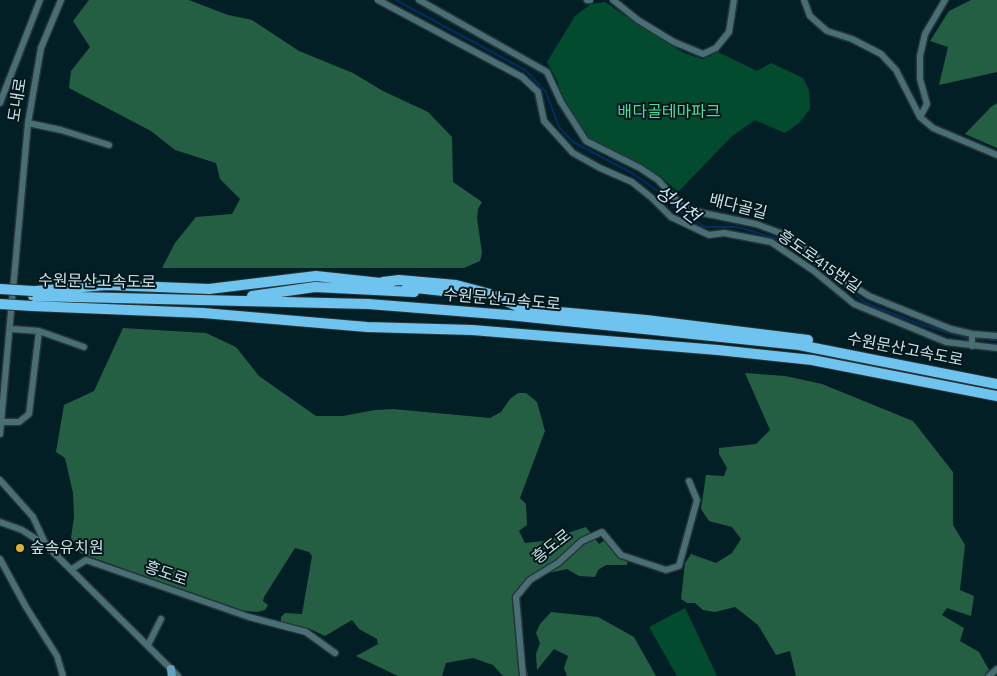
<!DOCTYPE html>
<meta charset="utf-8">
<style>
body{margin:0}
canvas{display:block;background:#011f24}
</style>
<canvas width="997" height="676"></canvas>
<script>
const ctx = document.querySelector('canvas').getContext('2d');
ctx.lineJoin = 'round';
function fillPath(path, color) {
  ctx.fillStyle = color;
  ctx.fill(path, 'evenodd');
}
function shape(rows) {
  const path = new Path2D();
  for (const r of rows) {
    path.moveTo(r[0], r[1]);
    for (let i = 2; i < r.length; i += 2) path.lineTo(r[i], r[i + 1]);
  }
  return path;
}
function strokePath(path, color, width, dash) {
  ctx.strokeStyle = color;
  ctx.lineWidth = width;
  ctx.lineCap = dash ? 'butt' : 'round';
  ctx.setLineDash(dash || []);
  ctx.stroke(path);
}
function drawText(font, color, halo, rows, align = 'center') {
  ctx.font = font + ' Karla,"Noto Sans KR",sans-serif';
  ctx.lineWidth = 4;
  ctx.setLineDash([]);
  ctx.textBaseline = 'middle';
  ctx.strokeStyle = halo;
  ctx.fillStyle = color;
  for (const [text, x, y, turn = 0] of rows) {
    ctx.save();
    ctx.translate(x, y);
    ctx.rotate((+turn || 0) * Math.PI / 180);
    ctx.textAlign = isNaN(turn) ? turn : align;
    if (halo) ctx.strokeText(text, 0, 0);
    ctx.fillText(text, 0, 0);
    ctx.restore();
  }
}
fillPath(shape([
 [605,2,636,23,684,53,702,59,718,52,757,71,771,63,803,78,809,90,810,109,799,123,785,133,755,120,732,136,678,192,660,176,588,138,561,102,558,82,547,62,575,16,591,4],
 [685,608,688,614,717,676,677,676,649,627]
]), '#024b2f');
fillPath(shape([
 [89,0,189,0,228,15,252,20,299,51,353,73,383,91,428,112,452,137,453,182,482,202,478,209,477,218,482,253,480,261,464,268,162,268,175,243,196,217,232,214,240,199,220,179,216,163,175,150,151,131,69,88,71,71,90,47,73,21],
 [971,0,997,0,997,72,939,85,948,47,930,41,949,11],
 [997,103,997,148,965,134,991,107],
 [123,328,206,333,236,347,259,376,316,416,343,416,375,410,393,409,490,418,501,412,510,399,518,393,526,393,537,402,545,431,520,498,526,504,527,525,519,531,525,543,543,541,586,527,599,544,604,541,610,542,614,549,623,550,628,558,627,565,606,565,598,570,595,577,579,576,567,569,549,573,532,583,519,599,522,613,524,655,528,676,503,676,493,665,473,658,446,663,442,676,398,676,356,656,378,644,377,639,359,629,352,620,325,636,308,628,285,626,281,623,281,617,285,613,302,614,312,556,309,552,295,548,264,597,263,601,268,605,265,610,257,612,238,610,80,553,71,538,74,517,73,493,65,458,56,452,64,405,94,391],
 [745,373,785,376,822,384,913,421,953,472,953,525,965,545,960,590,974,596,971,616,947,608,942,615,964,628,960,641,979,652,989,670,987,676,796,676,790,651,776,655,758,625,735,607,715,612,703,610,695,603,687,603,681,599,685,563,691,554,716,563,732,553,741,539,732,527,709,521,701,509,706,475,724,476,727,468,719,454,719,448,756,444,770,430],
 [551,612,598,617,634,637,656,676,567,676,564,668,568,656,554,649,537,670,536,654,540,643,536,633,540,624]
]), '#255f43');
strokePath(shape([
 [396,0,525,70,546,92,559,127,573,142,632,173,658,191,676,209,705,227,738,227,784,241,866,303,922,325,970,339],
 [974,339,997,340]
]), '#042c60', 2);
const minor = shape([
 [378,0,522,77,538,92,544,121,573,153,600,168,632,182,652,198,671,217,709,235,724,233,771,242,814,271,854,304,946,342,997,348],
 [419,0,547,72,561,102,586,141,640,168,658,180,682,206,703,213,756,224,783,234,808,250,844,280,869,296,951,329,972,334,972,346],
 [587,0,590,0],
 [613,0,638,20,674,42,703,54,716,48,729,32,734,0],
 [804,0,810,16,827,31,852,39,881,54,896,70,920,117,933,128,997,155],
 [0,103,40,0],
 [920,117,927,104,920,79,920,56,925,34,945,0],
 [28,123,61,130,109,145],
 [11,329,39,331,84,347],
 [972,334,997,336],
 [2,422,19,422,29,414,39,331],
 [0,434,28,123,41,48,61,0],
 [0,480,33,517,46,545],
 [0,522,22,530,47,546,178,676],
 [0,559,26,607,57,656,63,676],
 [72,569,86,560,249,617,306,632,335,653],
 [148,645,161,619],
 [523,676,516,597,530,580,558,563,582,541,602,532,621,555,666,570,679,566,697,500,689,481],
 [989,676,997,669]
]);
const major = shape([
 [171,669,172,676]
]);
const highway = shape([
 [383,282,399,280,456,285,490,294,517,306,537,310,646,320,808,340],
 [407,287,462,293],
 [36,291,107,285,209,289,316,276,390,284],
 [33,296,368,304,508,315,799,345,997,384],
 [252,296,315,287,414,292],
 [32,306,203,313,367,327,472,330,718,350,812,360,997,396]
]);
strokePath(minor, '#293336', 9);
strokePath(major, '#293336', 10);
strokePath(highway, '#293336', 12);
strokePath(minor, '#486f76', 6);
strokePath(major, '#5fa1bf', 8);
strokePath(highway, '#6ec3ef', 10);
const highwayBridge = shape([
 [0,289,33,291],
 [0,304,32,306]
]);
strokePath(highwayBridge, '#293336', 12, []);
strokePath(highwayBridge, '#6ec3ef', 10);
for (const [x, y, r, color] of [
 [20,548,5,"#dfb034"]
]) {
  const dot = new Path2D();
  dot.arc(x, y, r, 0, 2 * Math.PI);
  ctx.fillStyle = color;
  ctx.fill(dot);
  strokePath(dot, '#00161a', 2);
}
drawText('16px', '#cbe0e4', '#00161a', [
 ["도내로",18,100,-81],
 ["배다골길",738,207,14],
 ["흥도로415번길",819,262,35],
 ["수원문산고속도로",97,282,1],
 ["수원문산고속도로",502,300,5],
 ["수원문산고속도로",905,350,11],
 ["흥도로",552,547,-38],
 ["흥도로",166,574,19]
]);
drawText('16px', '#4bde9b', '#00161a', [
 ["배다골테마파크",669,112]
]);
drawText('16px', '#cbe0e4', '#00161a', [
 ["숲속유치원",30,548]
], 'left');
drawText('italic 18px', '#d4e2f6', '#00161a', [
 ["성사천",677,205,37]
]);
</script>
